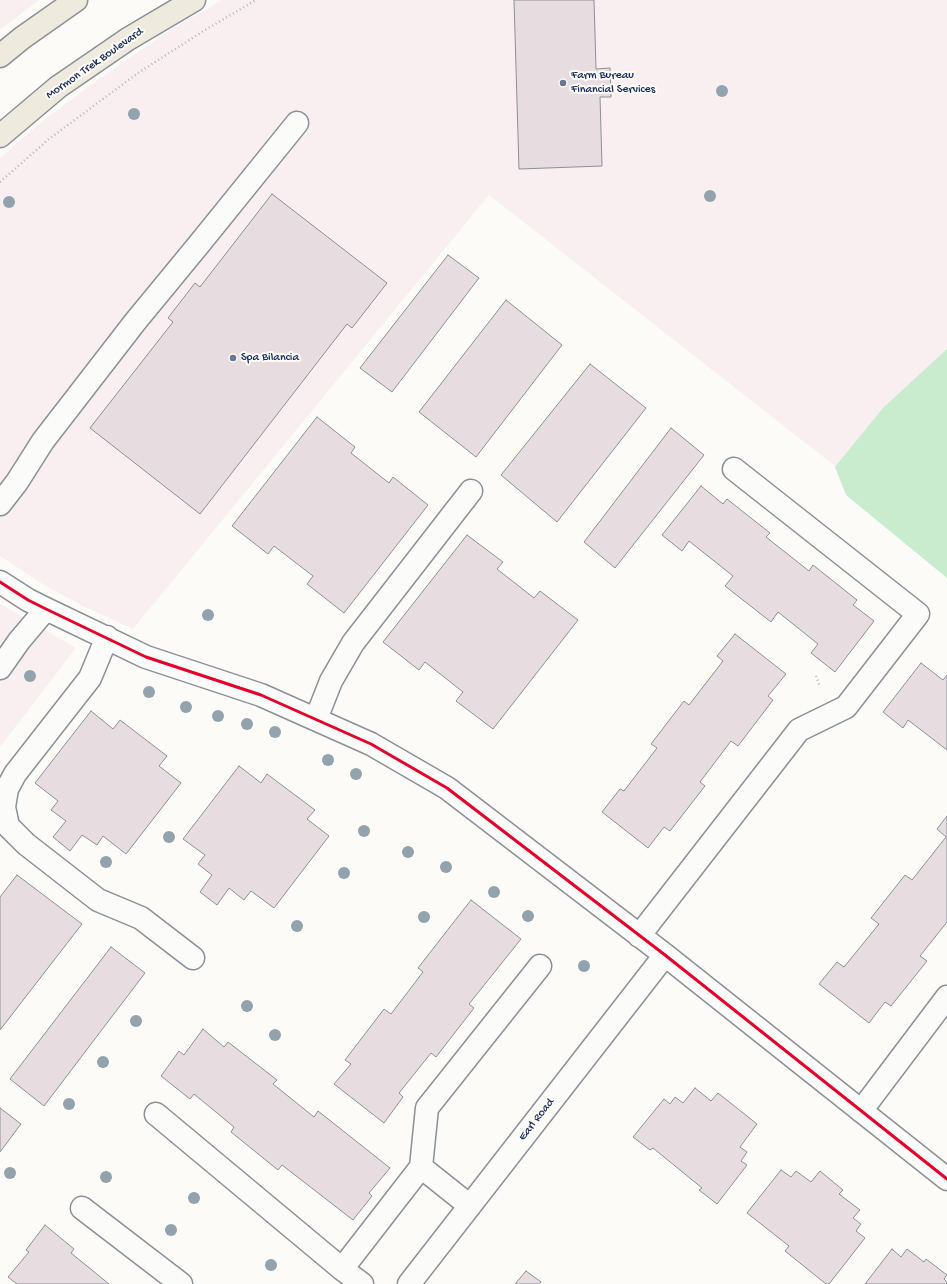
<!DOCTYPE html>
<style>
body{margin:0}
canvas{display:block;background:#fcfbf8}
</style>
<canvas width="947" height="1284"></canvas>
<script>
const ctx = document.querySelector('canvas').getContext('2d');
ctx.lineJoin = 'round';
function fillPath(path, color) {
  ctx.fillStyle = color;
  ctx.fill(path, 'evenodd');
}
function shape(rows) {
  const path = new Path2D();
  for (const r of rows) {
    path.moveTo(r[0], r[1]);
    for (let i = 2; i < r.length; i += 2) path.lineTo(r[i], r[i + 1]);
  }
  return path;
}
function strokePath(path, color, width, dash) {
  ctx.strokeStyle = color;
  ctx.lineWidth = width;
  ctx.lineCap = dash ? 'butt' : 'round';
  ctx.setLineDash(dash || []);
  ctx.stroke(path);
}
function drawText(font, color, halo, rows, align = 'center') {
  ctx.font = font + ' "Gochi Hand",sans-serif';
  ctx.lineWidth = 4;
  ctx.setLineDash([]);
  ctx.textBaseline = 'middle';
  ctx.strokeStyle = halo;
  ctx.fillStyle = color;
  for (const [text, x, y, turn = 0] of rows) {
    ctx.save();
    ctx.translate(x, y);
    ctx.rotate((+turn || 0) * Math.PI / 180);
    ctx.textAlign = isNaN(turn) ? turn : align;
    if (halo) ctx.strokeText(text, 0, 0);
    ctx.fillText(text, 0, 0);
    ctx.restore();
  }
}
fillPath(shape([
 [0,0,39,0,0,30],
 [222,0,947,0,947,361,854,481,489,195,133,629,83,606,44,585,0,556,0,158,40,123,96,81,170,30],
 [0,604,76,648,0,747]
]), '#f9eff1');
fillPath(shape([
 [947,349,947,578,846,495,835,467,883,408]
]), '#c8eccd');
const building = shape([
 [514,0,594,0,596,69,610,68,611,97,600,97,602,166,519,169,514,0],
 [272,194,387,283,352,328,347,324,200,514,90,428,173,322,168,318,195,283,200,287,272,194],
 [448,255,479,278,392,392,360,368,448,255],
 [506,300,562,345,476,457,419,412,506,300],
 [590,364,646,408,557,522,501,475,590,364],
 [317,417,355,447,351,453,389,483,393,477,428,505,344,613,307,584,313,576,274,546,268,554,232,526,317,417],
 [671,428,704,455,615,568,584,542,671,428],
 [701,486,723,504,727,499,770,533,766,537,809,571,813,565,857,600,853,605,874,621,835,672,811,653,818,644,778,612,771,622,725,586,733,576,689,541,682,551,662,535,701,486],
 [467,535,503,562,497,569,534,598,540,591,578,620,493,729,456,701,463,692,425,662,419,670,383,642,467,535],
 [735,634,786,674,768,696,773,700,738,746,731,741,700,782,705,786,670,831,664,827,648,848,602,812,620,789,624,791,657,748,651,744,684,701,689,705,723,661,717,656,735,634],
 [921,663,943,680,947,675,947,750,908,720,903,728,883,712,921,663],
 [91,711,113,729,120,720,167,756,159,766,181,783,126,854,103,836,97,845,82,835,70,851,53,837,66,821,51,810,58,801,35,783,91,711],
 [239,766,261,783,267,774,315,810,307,819,329,836,274,908,251,891,244,900,229,888,217,905,200,892,212,875,198,864,205,855,183,839,239,766],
 [947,816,947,922,920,956,927,961,891,1006,885,1002,869,1023,819,984,837,962,844,967,879,924,871,918,905,875,912,880,946,837,937,829,947,816],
 [17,875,82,924,0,1030,0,897,17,875],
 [471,900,521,939,469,1004,474,1008,436,1057,431,1053,399,1093,403,1097,384,1123,334,1084,351,1064,345,1060,384,1009,391,1014,423,972,418,968,471,900],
 [111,947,145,973,44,1106,10,1079,111,947],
 [203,1029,224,1047,228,1042,277,1080,273,1084,314,1117,318,1111,390,1168,369,1193,372,1196,353,1220,282,1165,278,1170,231,1132,234,1127,194,1094,190,1099,161,1076,179,1051,184,1055,203,1029],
 [695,1088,711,1101,718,1093,757,1124,740,1147,747,1152,741,1161,747,1165,717,1204,699,1190,702,1188,653,1148,650,1150,633,1137,664,1099,670,1104,675,1097,683,1103,695,1088],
 [0,1108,21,1124,0,1152,0,1108],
 [781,1170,791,1177,796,1171,811,1182,820,1171,843,1190,839,1194,860,1210,853,1218,861,1224,856,1231,865,1238,829,1284,826,1284,785,1251,789,1246,747,1213,781,1170],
 [45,1225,74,1249,71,1253,109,1284,17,1284,8,1277,29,1252,26,1250,45,1225],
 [892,1249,901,1257,907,1249,924,1262,926,1259,947,1275,944,1279,947,1282,947,1284,865,1284,892,1249],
 [526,1271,541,1282,539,1284,515,1284,526,1271]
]);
fillPath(building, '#e7dde1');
strokePath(building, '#8c9097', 1);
const minor = shape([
 [0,504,17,482,43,441,135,322,200,243,297,123],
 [0,582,28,600,46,609,146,657,261,695,371,744,447,788,665,955,947,1179],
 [107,637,90,678,15,774,7,789,4,807,8,826,26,844,98,900,141,918,193,958],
 [0,668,19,641,46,609],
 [316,719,331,681,353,643,471,491],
 [639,936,799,730,846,707,918,614,734,469],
 [861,1111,947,997],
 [156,1114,342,1269,362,1284],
 [421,1167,470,1206],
 [82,1208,181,1284],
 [342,1269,421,1167,427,1108,540,966],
 [409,1284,665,955]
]);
const major = shape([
 [0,56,22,38,76,0],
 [0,136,58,87,128,39,194,0]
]);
strokePath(minor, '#8c9097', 25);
strokePath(major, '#8c9097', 25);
strokePath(shape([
 [0,182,49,139,138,73,205,30,256,0],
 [816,676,820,687]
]), '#b6b9bd', 2.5, [1, 3]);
strokePath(minor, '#fbfbf9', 22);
strokePath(major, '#eeeadd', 22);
strokePath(shape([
 [0,582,28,600,46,609,146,657,261,695,371,744,447,788,665,955,947,1179]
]), '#e4002b', 3);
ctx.fillStyle = '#92a3ae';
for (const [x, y] of [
 [722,91],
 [134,114],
 [710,196],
 [9,202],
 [208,615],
 [30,676],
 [149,692],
 [186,707],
 [218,716],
 [247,724],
 [275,732],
 [328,760],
 [356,774],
 [364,831],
 [169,837],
 [408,852],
 [106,862],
 [446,867],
 [344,873],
 [494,892],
 [528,916],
 [424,917],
 [297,926],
 [584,966],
 [247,1006],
 [136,1021],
 [275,1035],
 [103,1062],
 [69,1104],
 [10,1173],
 [106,1177],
 [194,1198],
 [171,1230],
 [271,1265]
]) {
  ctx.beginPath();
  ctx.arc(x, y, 6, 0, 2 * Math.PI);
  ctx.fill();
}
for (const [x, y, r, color] of [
 [563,83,4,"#6a7694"],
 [233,358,4,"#6a7694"]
]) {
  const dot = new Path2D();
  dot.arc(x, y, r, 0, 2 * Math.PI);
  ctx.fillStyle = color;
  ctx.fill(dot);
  strokePath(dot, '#fdfcf7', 1.5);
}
drawText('12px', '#1b2f5e', '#fdfcf7', [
 ["Mormon Trek Boulevard",95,64,-35],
 ["Earl Road",537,1120,-52]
]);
drawText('12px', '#1b2f5e', '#fdfcf7', [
 ["Farm Bureau",571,76],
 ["Financial Services",571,90],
 ["Spa Bilancia",241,358]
], 'left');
</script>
